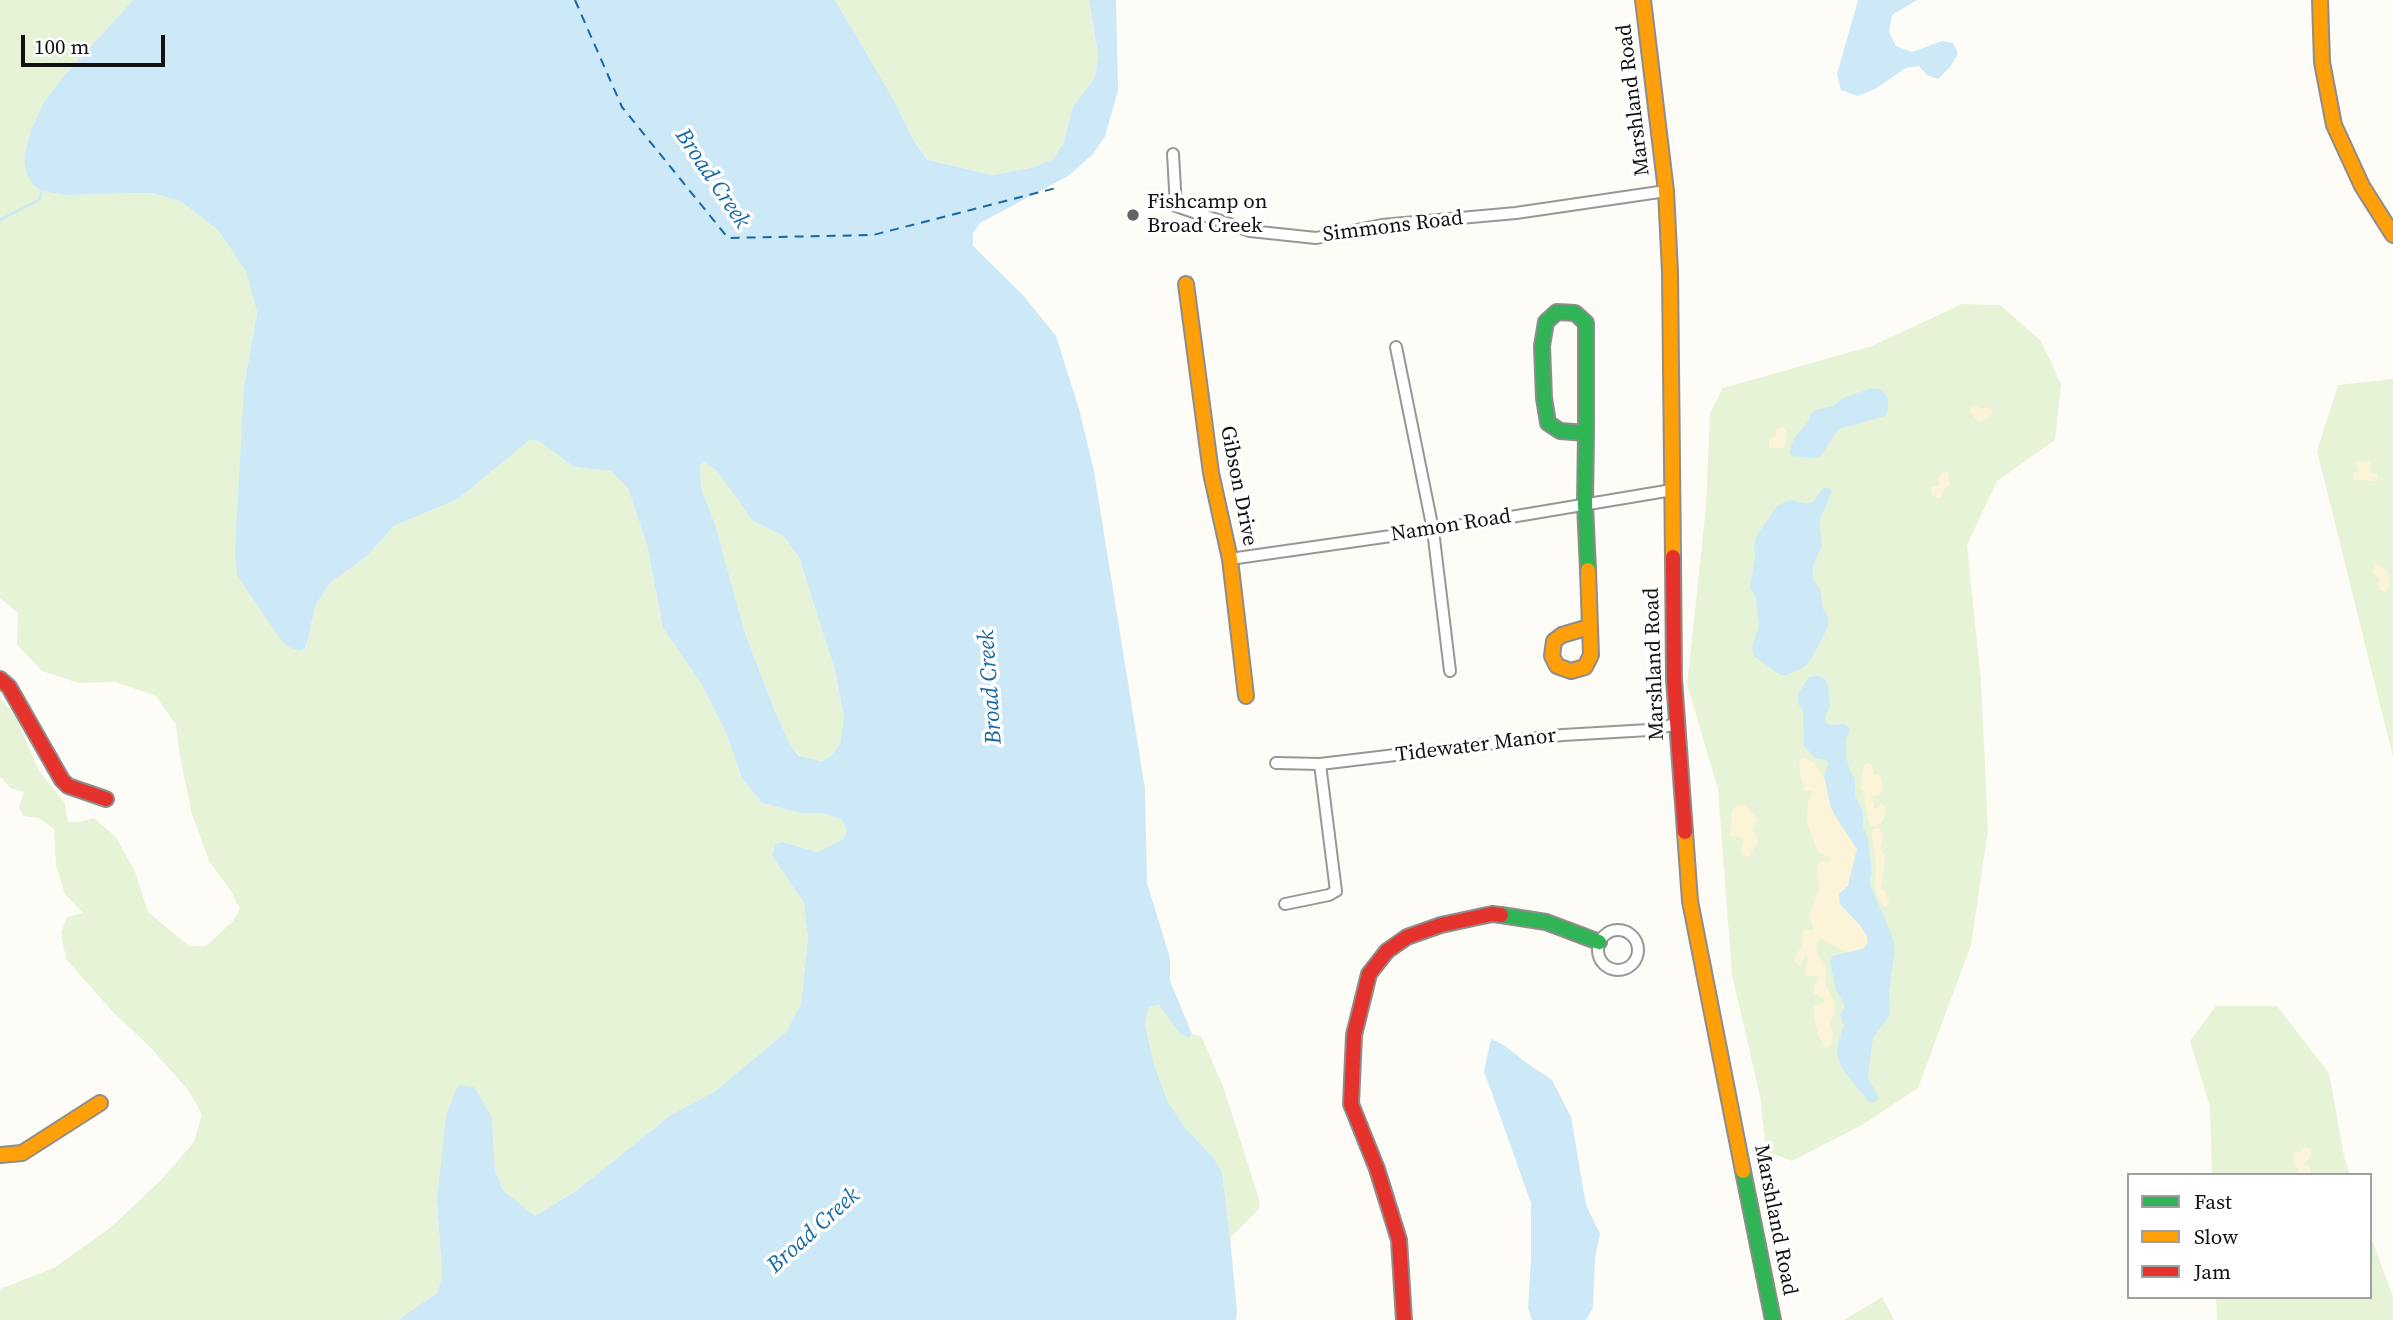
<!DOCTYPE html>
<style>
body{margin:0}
#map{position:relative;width:2393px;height:1320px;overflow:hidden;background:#fdfcf7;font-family:"Source Serif 4",serif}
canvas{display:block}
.legend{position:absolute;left:2127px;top:1173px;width:245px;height:126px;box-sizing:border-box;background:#fff;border:2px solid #a0a0a0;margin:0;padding:9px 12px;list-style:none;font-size:21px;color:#111}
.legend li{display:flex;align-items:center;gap:14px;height:35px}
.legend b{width:35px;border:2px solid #a0a0a0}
.scale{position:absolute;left:21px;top:35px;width:144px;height:32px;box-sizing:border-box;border:4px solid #111;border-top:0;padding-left:9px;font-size:21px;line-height:24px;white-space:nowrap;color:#111;-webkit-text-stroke:5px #fff;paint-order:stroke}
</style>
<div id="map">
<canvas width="2393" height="1320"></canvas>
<ul class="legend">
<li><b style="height:9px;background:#30b455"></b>Fast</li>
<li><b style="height:9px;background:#ff9f0a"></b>Slow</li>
<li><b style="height:9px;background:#e5322d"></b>Jam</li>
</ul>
<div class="scale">100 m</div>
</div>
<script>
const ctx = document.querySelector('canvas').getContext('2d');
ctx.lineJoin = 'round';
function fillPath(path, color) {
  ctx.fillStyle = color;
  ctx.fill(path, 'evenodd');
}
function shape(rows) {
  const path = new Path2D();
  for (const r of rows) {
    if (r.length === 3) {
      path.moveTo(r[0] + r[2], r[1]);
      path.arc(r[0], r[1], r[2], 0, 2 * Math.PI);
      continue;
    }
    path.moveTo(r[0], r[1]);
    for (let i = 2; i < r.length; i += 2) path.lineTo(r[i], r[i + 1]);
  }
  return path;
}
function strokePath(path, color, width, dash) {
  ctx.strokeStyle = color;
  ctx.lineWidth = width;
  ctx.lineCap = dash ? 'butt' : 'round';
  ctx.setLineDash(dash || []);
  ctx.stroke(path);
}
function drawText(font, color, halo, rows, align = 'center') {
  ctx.font = font + ' "Source Serif 4",serif';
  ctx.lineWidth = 7;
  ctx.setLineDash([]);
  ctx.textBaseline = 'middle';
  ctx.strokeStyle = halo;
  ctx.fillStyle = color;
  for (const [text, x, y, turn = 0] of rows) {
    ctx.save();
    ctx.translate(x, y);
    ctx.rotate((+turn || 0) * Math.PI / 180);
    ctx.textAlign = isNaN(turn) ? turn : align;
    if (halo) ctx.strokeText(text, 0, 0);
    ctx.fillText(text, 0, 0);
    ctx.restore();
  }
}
fillPath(shape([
 [0,0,133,0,63,77,44,102,31,130,24,156,33,185,42,191,65,195,151,193,180,201,219,231,246,272,257,313,244,386,306,648,316,604,331,582,367,556,394,526,458,499,530,440,539,441,574,467,611,471,628,488,647,545,663,628,702,685,726,733,742,778,762,803,800,813,823,813,842,820,847,831,843,839,818,852,782,842,775,844,772,856,804,903,808,939,801,1004,786,1032,714,1092,671,1115,576,1191,535,1216,503,1190,495,1171,492,1118,437,1201,442,1276,437,1293,398,1320,0,1320,0,1289,54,1268,110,1228,161,1180,194,1142,202,1114,188,1090,150,1047,113,1012,66,959,61,933,67,917,83,913,65,894,56,866,54,829,39,818,23,816,19,807,24,792,10,788,2,778,0,778,0,698,16,717,39,771,65,803,68,822,79,822,94,818,116,837,135,872,148,912,189,946,206,946,233,921,240,909,231,891,209,861,192,814,180,757,176,725,156,696,115,682,78,683,42,671,17,645,18,613,0,598],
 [835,0,1089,0,1098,54,1095,77,1073,107,1063,144,1053,159,1035,167,993,175,929,160,914,141,894,100],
 [1962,304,2000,305,2041,341,2061,384,2055,440,1997,481,1967,545,1981,681,1988,830,1971,945,1918,1088,1862,1125,1792,1161,1766,1151,1760,1096,1732,975,1718,789,1687,684,1706,507,1710,413,1723,388,1872,346],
 [2393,379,2393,757,2317,451,2338,385],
 [704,462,717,471,753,521,783,536,799,557,835,671,844,717,840,744,831,756,822,761,800,756,791,746,776,714,745,633,715,524,701,488,700,464],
 [1160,1005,1180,1034,1187,1038,1192,1034,1201,1036,1223,1086,1260,1202,1259,1209,1230,1238,1222,1172,1213,1157,1186,1129,1168,1102,1154,1064,1145,1023,1149,1007],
 [2216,1006,2277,1006,2329,1073,2344,1156,2350,1175,2212,1175,2210,1107,2190,1041],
 [2370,1234,2393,1297,2393,1320,2217,1320,2216,1297,2370,1297],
 [1882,1297,1894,1320,1844,1320]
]), '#e7f3d7');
fillPath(shape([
 [1976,406,1982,409,1986,407,1991,408,1992,414,1982,422,1978,422,1970,412,1971,408],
 [1783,427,1788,433,1784,448,1769,448,1769,439,1777,436,1775,430],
 [2359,460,2362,462,2371,461,2370,472,2378,475,2377,481,2354,480,2353,473,2359,471,2355,463],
 [1945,472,1948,472,1950,485,1945,488,1941,498,1939,498,1932,495,1931,487,1939,486,1938,478],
 [2375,563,2388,572,2390,584,2385,592,2379,590,2377,585,2380,579,2373,572],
 [1803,757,1814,763,1825,780,1833,814,1857,849,1848,886,1839,894,1840,904,1859,924,1867,936,1868,943,1863,949,1846,952,1821,939,1816,943,1817,953,1826,966,1825,984,1834,1001,1835,1010,1830,1024,1833,1032,1831,1045,1826,1048,1819,1038,1814,1018,1814,1007,1823,1003,1824,1000,1814,993,1814,986,1819,978,1818,975,1808,977,1805,974,1808,956,1805,956,1800,966,1795,962,1794,959,1801,947,1804,930,1814,930,1809,916,1819,890,1817,866,1821,861,1828,862,1831,858,1818,852,1807,823,1808,800,1813,791,1804,791,1803,787,1799,766,1800,759],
 [1867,763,1872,765,1874,774,1880,776,1883,790,1879,795,1872,796,1874,808,1876,809,1881,803,1886,807,1884,819,1877,827,1871,826,1869,822,1864,799,1865,793,1860,788,1864,765],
 [1737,804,1745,806,1759,820,1752,830,1757,836,1757,844,1748,857,1743,855,1741,849,1744,838,1730,836,1732,811],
 [1876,828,1880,829,1883,837,1880,849,1885,856,1884,871,1880,888,1885,891,1889,901,1887,907,1880,903,1875,886,1876,865,1872,834,1872,830],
 [2303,1147,2311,1148,2311,1156,2304,1164,2310,1166,2311,1175,2297,1175,2298,1169,2293,1162,2294,1151,2300,1153]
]), '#fcf4d9');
fillPath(shape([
 [133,0,835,0,894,100,914,141,928,160,993,175,1035,167,1053,159,1063,144,1073,107,1095,77,1098,54,1089,0,1116,0,1118,91,1105,136,1093,154,1068,176,980,223,973,233,973,246,1022,294,1056,336,1079,409,1094,471,1145,789,1147,883,1170,958,1170,981,1192,1034,1188,1038,1180,1034,1159,1005,1149,1007,1145,1024,1154,1064,1168,1102,1186,1129,1213,1157,1222,1172,1230,1238,1237,1310,1236,1320,398,1320,437,1293,442,1276,437,1201,446,1116,458,1085,474,1087,492,1118,495,1171,503,1190,535,1216,576,1191,671,1115,714,1092,786,1032,801,1004,808,939,804,903,772,856,775,844,782,842,818,852,843,839,847,831,842,820,823,813,800,813,762,803,742,778,726,733,702,685,663,628,647,545,628,488,611,471,574,467,539,441,530,440,458,499,394,526,367,556,331,582,316,604,306,647,300,651,289,647,281,640,237,575,235,552,244,386,257,313,246,272,219,231,180,201,151,193,65,195,42,191,33,185,26,172,24,156,31,130,44,102,63,77],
 [704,462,717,471,753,521,783,536,799,557,835,671,844,717,840,744,831,756,822,761,799,756,791,746,776,714,745,633,715,524,701,488,700,465],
 [1858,0,1917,0,1892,15,1889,32,1896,46,1912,52,1942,41,1953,43,1958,54,1950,67,1938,79,1927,75,1919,66,1906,68,1875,89,1858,96,1841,90,1837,74],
 [1869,389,1879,389,1885,393,1888,399,1888,410,1885,416,1838,429,1821,456,1812,458,1791,456,1789,452,1794,438,1808,422,1811,414,1816,410,1833,406,1843,398],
 [1823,488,1829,488,1832,491,1819,522,1822,545,1813,566,1813,579,1820,589,1823,609,1829,618,1827,629,1811,659,1804,667,1787,675,1781,675,1754,656,1752,647,1759,626,1756,598,1750,587,1755,558,1754,547,1756,537,1777,506,1790,500,1806,504,1813,502],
 [1818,676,1824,678,1828,686,1830,706,1825,718,1826,723,1831,725,1845,724,1850,729,1846,739,1846,757,1850,770,1855,778,1855,794,1863,813,1863,828,1868,839,1872,872,1869,882,1892,936,1895,948,1889,991,1890,1015,1873,1038,1868,1077,1879,1098,1873,1103,1869,1102,1843,1070,1837,1055,1838,1043,1844,1026,1840,1015,1845,1006,1836,990,1830,961,1832,956,1863,949,1868,943,1867,936,1859,924,1840,904,1839,894,1848,886,1857,849,1831,808,1824,776,1829,763,1826,760,1816,758,1804,746,1803,711,1798,703,1798,694,1809,677],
 [1491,1039,1504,1045,1524,1061,1552,1080,1571,1117,1586,1205,1600,1234,1595,1257,1593,1308,1586,1320,1532,1320,1528,1308,1531,1260,1531,1203,1484,1071]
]), '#cde8f7');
strokePath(shape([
 [0,220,39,200,42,191]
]), '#cde8f7', 2.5);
strokePath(shape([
 [575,0,622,107,728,238,873,235,1060,187]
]), '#1768a6', 2, [9, 7]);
const street = shape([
 [1173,154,1176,206,1250,231,1316,238,1382,225,1516,213,1666,191],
 [1396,347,1433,530,1450,671],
 [1230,559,1433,530,1672,490],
 [1276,763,1320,764,1563,735,1649,730,1677,724],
 [1285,904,1329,895,1336,891,1320,764],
 [1618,950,20]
]);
const fast = shape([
 [1586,433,1560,431,1548,423,1544,398,1542,346,1546,322,1557,312,1575,313,1586,323,1586,433,1585,504,1588,570],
 [1501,915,1546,922,1599,942],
 [1743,1171,1773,1320]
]);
const slow = shape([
 [1643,0,1666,191,1670,272,1673,557],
 [2320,0,2322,62,2334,125,2362,186,2393,235],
 [1186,284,1211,473,1230,559,1246,696],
 [1588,570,1591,655,1585,667,1571,671,1557,666,1552,656,1554,641,1562,635,1589,627],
 [1685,832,1690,901,1743,1171],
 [0,1155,22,1153,100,1103]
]);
const jam = shape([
 [1673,557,1674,679,1685,832],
 [0,679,9,687,62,780,68,786,106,799],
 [1404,1320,1399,1240,1377,1169,1351,1104,1354,1035,1369,974,1387,951,1407,937,1441,925,1492,914,1501,915]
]);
strokePath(street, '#979795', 14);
strokePath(fast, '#8e8d8b', 18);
strokePath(slow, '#8e8d8b', 18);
strokePath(jam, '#8e8d8b', 18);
strokePath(street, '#fffffe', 10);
strokePath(fast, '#30b455', 14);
strokePath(slow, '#ff9f0a', 14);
strokePath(jam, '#e5322d', 14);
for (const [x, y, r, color] of [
 [1133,215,7,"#646362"]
]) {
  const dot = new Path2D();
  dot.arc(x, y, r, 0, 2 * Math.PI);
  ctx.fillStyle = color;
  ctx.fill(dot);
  strokePath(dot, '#fff', 2.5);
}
drawText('21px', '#111', '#fff', [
 ["Marshland Road",1634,100,-97],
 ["Simmons Road",1393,227,-7],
 ["Gibson Drive",1238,486,79],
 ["Namon Road",1451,526,-9],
 ["Marshland Road",1655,664,-92],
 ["Tidewater Manor",1476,746,-7],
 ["Marshland Road",1775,1220,79]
]);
drawText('21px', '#111', '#fff', [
 ["Fishcamp on",1147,203],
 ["Broad Creek",1147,227]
], 'left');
drawText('italic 23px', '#1768a6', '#fff', [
 ["Broad Creek",712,179,56],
 ["Broad Creek",991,687,-94],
 ["Broad Creek",814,1231,-42]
]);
</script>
